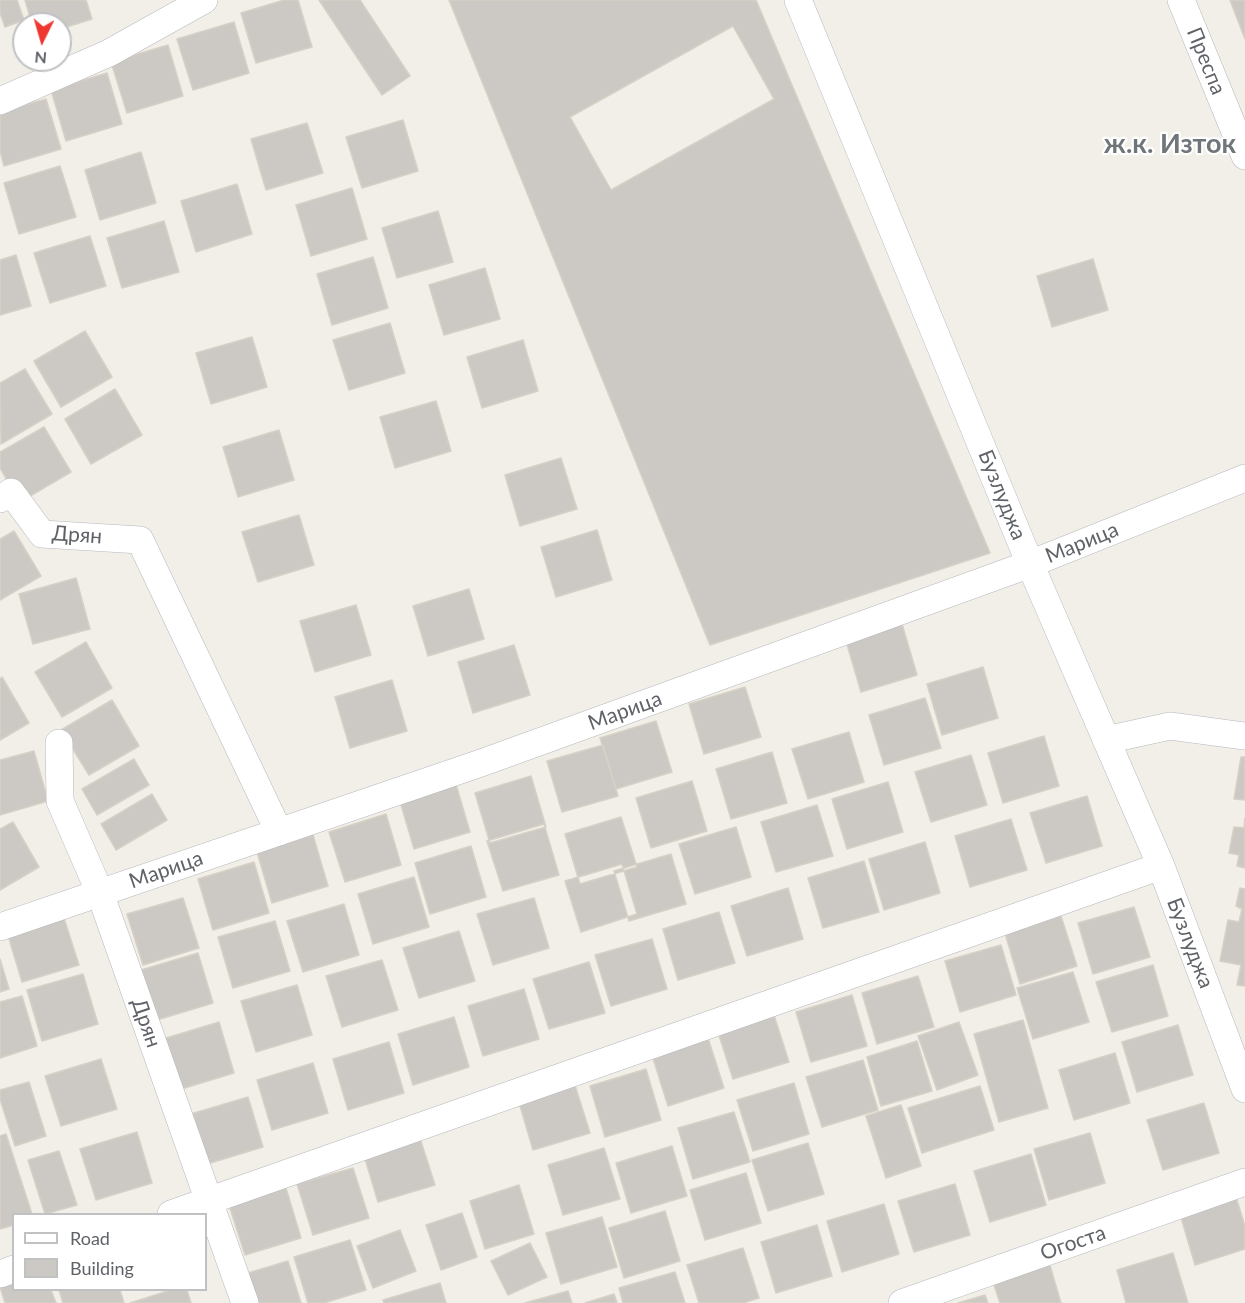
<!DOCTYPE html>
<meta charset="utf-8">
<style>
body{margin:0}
#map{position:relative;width:1245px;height:1303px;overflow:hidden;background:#f1efe8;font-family:Lato,sans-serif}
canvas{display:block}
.legend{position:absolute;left:12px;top:1213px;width:195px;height:78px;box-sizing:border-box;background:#fff;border:2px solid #bfc1c3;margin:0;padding:8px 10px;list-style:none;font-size:18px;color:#5f6368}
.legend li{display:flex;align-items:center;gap:12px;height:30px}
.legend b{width:30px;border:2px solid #bfc1c3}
.north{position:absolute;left:12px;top:12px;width:60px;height:60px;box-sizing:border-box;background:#fff;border:2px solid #bfc1c3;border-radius:50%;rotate:185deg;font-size:16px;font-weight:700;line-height:24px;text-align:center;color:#5f6368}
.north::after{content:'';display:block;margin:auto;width:21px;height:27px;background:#ef3730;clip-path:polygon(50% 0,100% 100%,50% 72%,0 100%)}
</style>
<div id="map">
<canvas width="1245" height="1303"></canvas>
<ul class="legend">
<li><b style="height:8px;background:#fff"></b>Road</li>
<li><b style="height:16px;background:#ccc9c5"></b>Building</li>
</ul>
<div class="north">N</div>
</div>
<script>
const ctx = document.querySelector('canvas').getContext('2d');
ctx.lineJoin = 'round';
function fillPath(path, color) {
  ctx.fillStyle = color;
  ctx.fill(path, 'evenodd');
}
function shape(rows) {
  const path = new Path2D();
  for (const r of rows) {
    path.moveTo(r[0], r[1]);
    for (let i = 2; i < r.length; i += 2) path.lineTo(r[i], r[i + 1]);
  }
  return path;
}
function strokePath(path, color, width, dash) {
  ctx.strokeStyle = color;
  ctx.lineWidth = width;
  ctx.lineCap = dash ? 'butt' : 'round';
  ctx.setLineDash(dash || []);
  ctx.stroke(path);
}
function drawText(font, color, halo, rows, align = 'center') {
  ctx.font = font + ' Lato,sans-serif';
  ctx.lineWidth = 4.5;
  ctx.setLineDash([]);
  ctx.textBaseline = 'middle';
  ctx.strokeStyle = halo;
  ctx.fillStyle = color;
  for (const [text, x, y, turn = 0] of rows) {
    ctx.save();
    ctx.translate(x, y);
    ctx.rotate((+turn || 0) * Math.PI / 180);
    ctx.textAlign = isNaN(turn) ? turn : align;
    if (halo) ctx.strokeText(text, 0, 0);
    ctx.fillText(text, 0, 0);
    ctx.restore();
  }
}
const building = shape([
 [0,0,17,0,24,20,5,27,0,13,0,0],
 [25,0,86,0,92,19,60,29,60,24,32,24,25,0],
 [284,0,298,0,312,47,256,63,241,13,284,0],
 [319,0,360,0,410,76,382,95,319,0],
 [449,0,756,0,990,553,710,645,449,0],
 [1230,0,1245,0,1245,39,1230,0],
 [234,22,249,73,193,90,177,39,234,22],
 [733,26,774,99,611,190,570,117,733,26],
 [168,45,183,96,127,113,111,62,168,45],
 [107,73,122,124,66,141,51,90,107,73],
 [46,99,61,149,4,166,0,151,0,112,46,99],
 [403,120,418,171,362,188,346,137,403,120],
 [307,123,323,173,266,190,251,139,307,123],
 [141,152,156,203,100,220,85,170,141,152],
 [60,166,76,217,19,234,4,183,60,166],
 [237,184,252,234,196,252,181,201,237,184],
 [352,188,367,239,311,256,296,205,352,188],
 [438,211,453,262,397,278,382,228,438,211],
 [164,221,179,272,122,288,107,238,164,221],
 [90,236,106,286,50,303,34,253,90,236],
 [16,255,31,306,0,315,0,260,16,255],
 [373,257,388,308,332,325,317,274,373,257],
 [1093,259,1108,310,1052,327,1037,276,1093,259],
 [485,268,500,319,444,335,429,285,485,268],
 [390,323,405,373,349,390,333,340,390,323],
 [85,331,112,377,61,407,34,361,85,331],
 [252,337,267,387,211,404,196,353,252,337],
 [523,340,538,391,482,408,467,357,523,340],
 [25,369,52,414,1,444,0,383,25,369],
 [115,389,142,435,91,464,65,419,115,389],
 [436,401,451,451,395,468,380,417,436,401],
 [44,427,71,472,20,502,0,468,0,452,44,427],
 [279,430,294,480,238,497,223,447,279,430],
 [561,458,577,509,520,526,505,475,561,458],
 [299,515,314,565,258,582,242,532,299,515],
 [597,530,612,580,556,597,541,547,597,530],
 [14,531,41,576,0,600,0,539,14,531],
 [76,578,90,629,33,644,19,594,76,578],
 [469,589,484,639,428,656,413,606,469,589],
 [356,605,371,655,315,672,300,621,356,605],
 [902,624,917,675,861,692,846,641,902,624],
 [86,642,112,688,62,717,35,672,86,642],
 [514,645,530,695,473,713,458,662,514,645],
 [983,667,998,718,942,735,927,684,983,667],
 [2,677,29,723,0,740,0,679,2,677],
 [392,680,407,731,350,748,335,697,392,680],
 [745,687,761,737,704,754,689,704,745,687],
 [925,698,941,748,884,765,869,715,925,698],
 [112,700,139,746,89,775,61,730,112,700],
 [656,721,672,772,616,789,600,738,656,721],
 [849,732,864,782,808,799,792,749,849,732],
 [1044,736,1059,786,1003,803,988,753,1044,736],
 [603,745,618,796,562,812,547,761,603,745],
 [34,751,48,801,0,815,0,760,34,751],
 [772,752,787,803,731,819,716,769,772,752],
 [971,755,987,805,931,822,915,772,971,755],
 [1241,757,1245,757,1245,800,1234,799,1241,757],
 [134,759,149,785,97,815,82,789,134,759],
 [531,776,546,827,490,843,475,793,531,776],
 [455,781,470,832,414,849,399,798,455,781],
 [692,781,707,831,651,848,636,798,692,781],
 [888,782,903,832,847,849,832,799,888,782],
 [152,794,167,820,116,850,101,824,152,794],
 [1087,796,1102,846,1046,863,1030,813,1087,796],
 [817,805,833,856,776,872,761,822,817,805],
 [386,814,401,865,345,882,329,832,386,814],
 [621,817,637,867,580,884,565,834,621,817],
 [1245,818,1245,868,1237,866,1239,855,1229,853,1234,827,1244,828,1245,818],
 [1011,819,1027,870,970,887,955,836,1011,819],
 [13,822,39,867,0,890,0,829,13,822],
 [544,824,559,875,503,891,487,841,544,824],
 [736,827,751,877,695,894,679,844,736,827],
 [313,835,328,886,272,903,257,852,313,835],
 [925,842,940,893,884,910,869,859,925,842],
 [471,846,486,897,430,914,415,863,471,846],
 [671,854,686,904,629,921,614,871,671,854],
 [864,861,879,912,823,928,808,878,864,861],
 [254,862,269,913,213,930,198,879,254,862],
 [622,864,637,914,581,932,565,881,622,864],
 [414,877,429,927,373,944,358,894,414,877],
 [788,888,803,939,747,956,731,906,788,888],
 [1240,888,1245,889,1245,986,1237,985,1241,965,1220,961,1228,920,1239,922,1242,909,1236,906,1240,888],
 [183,898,199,948,143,965,127,914,183,898],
 [534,898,549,948,493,965,477,914,534,898],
 [344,904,359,955,303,972,287,921,344,904],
 [1134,907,1150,957,1093,974,1078,923,1134,907],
 [719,912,735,963,678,980,663,929,719,912],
 [63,915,79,965,22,982,7,932,63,915],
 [1061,916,1077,966,1020,984,1005,933,1061,916],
 [275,921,290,971,233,988,218,937,275,921],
 [459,931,475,981,419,998,403,948,459,931],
 [652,939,667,989,611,1006,595,955,652,939],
 [1001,945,1016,995,960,1012,945,961,1001,945],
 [198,953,213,1003,157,1020,141,970,198,953],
 [0,959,9,989,0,992,0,959],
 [382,960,398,1010,342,1027,326,976,382,960],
 [589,962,605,1013,549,1029,533,979,589,962],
 [1153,965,1168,1016,1112,1032,1096,982,1153,965],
 [1073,972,1089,1022,1033,1039,1017,988,1073,972],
 [83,974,98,1024,42,1041,27,990,83,974],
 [918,976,934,1027,877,1044,862,993,918,976],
 [297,985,312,1035,256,1052,241,1001,297,985],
 [524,989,539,1039,483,1056,468,1006,524,989],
 [852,995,867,1046,811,1062,796,1012,852,995],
 [22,996,37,1046,0,1058,0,1002,22,996],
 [773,1012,789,1062,733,1079,717,1029,773,1012],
 [454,1017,469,1067,413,1085,398,1034,454,1017],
 [1023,1020,1048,1108,999,1122,974,1034,1023,1020],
 [219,1022,234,1073,178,1090,163,1039,219,1022],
 [959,1022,978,1075,937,1090,918,1036,959,1022],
 [1178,1025,1193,1075,1137,1092,1122,1042,1178,1025],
 [708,1038,724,1088,668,1106,652,1055,708,1038],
 [917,1041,932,1091,881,1106,867,1057,917,1041],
 [389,1042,404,1093,348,1110,333,1059,389,1042],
 [1115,1053,1130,1103,1074,1120,1059,1070,1115,1053],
 [101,1059,117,1109,61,1126,45,1076,101,1059],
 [863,1060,878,1110,822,1127,806,1077,863,1060],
 [313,1063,328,1113,272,1130,257,1080,313,1063],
 [646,1069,661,1120,605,1137,590,1086,646,1069],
 [29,1082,46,1136,15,1146,0,1099,0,1090,29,1082],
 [574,1082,590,1133,533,1150,518,1099,574,1082],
 [794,1083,809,1134,753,1151,737,1100,794,1083],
 [980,1086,994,1130,922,1153,908,1108,980,1086],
 [248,1097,263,1147,207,1164,191,1114,248,1097],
 [1204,1103,1219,1153,1163,1170,1147,1120,1204,1103],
 [901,1105,921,1166,886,1178,866,1116,901,1105],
 [734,1112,750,1162,693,1179,678,1128,734,1112],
 [137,1132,152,1183,96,1200,80,1149,137,1132],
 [1090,1133,1105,1183,1049,1200,1034,1149,1090,1133],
 [6,1134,32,1214,14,1214,14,1225,0,1229,0,1136,6,1134],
 [419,1135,435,1185,378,1202,363,1152,419,1135],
 [808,1143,824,1194,768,1211,752,1160,808,1143],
 [672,1146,687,1196,631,1213,616,1163,672,1146],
 [604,1148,620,1199,563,1215,548,1165,604,1148],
 [59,1151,77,1205,45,1214,28,1160,59,1151],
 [1031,1154,1046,1205,990,1222,974,1171,1031,1154],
 [353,1168,369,1218,313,1235,297,1184,353,1168],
 [746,1173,761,1223,705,1240,690,1190,746,1173],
 [955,1184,970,1235,914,1252,898,1201,955,1184],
 [519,1185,534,1234,485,1249,470,1201,519,1185],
 [286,1188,301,1238,245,1255,229,1205,286,1188],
 [1236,1197,1245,1226,1245,1249,1195,1265,1180,1214,1236,1197],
 [884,1204,899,1254,842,1272,827,1221,884,1204],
 [665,1211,680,1261,624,1278,609,1228,665,1211],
 [462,1213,477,1257,441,1270,426,1225,462,1213],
 [602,1217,617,1267,561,1284,546,1233,602,1217],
 [817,1225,832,1276,776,1293,761,1242,817,1225],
 [400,1230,416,1271,373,1288,357,1246,400,1230],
 [350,1240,366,1290,324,1303,308,1303,294,1257,350,1240],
 [530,1243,547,1277,508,1295,491,1261,530,1243],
 [743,1248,759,1298,743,1303,699,1303,687,1265,743,1248],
 [1173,1253,1188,1303,1126,1303,1117,1270,1173,1253],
 [288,1261,301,1303,257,1303,248,1273,288,1261],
 [1049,1262,1061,1303,1000,1303,992,1279,1049,1262],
 [675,1272,685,1303,623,1303,619,1288,675,1272],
 [14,1282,14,1290,51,1290,56,1303,5,1303,0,1287,14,1282],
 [440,1283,446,1303,384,1303,383,1300,440,1283],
 [59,1290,120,1290,124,1303,63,1303,59,1290],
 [171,1290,187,1290,191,1303,130,1303,171,1290],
 [568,1291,572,1303,525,1303,568,1291],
 [614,1294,617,1303,585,1303,614,1294],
 [985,1295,988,1303,958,1303,985,1295]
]);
fillPath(building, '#ccc9c5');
strokePath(building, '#d6d0c5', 1.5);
const street = shape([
 [798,0,1030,564,1161,866,1245,1089],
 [1181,0,1245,156],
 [0,101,109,53,204,0],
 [0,499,11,492,42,534,140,540,279,832],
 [1106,740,1170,726,1245,736],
 [59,743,60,801,100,893,245,1303],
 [0,927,481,763,1030,564,1245,478],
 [171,1214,1161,866],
 [0,1274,14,1269],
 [902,1303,1245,1182]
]);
strokePath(street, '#b5b8bc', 28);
strokePath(street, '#fff', 27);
drawText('21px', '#5f6368', '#fff', [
 ["Преспа",1206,61,68],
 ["Бузлуджа",1002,495,68],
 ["Дрян",77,535,4],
 ["Марица",1082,543,-22],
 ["Марица",625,711,-20],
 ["Марица",166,870,-19],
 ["Бузлуджа",1190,943,69],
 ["Дрян",146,1023,71],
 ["Огоста",1073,1243,-19]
]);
drawText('bold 27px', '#70757a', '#fff', [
 ["ж.к. Изток",1170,144]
]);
</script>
